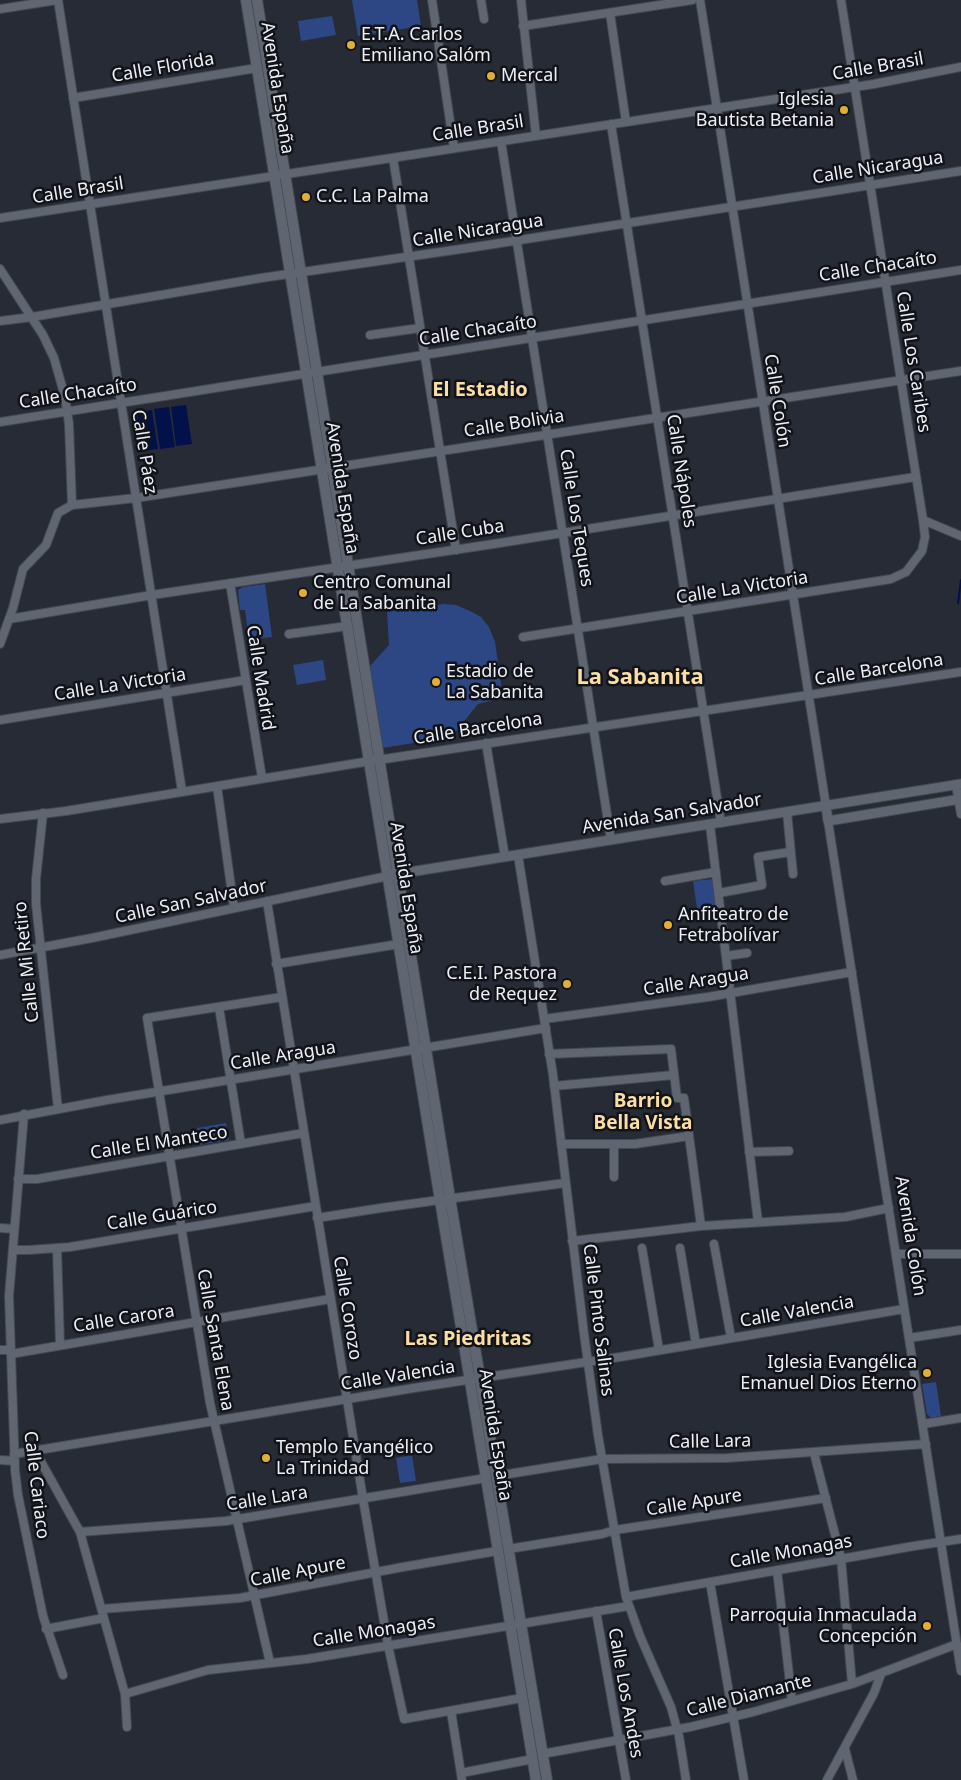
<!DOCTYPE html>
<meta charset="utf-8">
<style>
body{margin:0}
canvas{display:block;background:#262b35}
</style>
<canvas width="961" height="1780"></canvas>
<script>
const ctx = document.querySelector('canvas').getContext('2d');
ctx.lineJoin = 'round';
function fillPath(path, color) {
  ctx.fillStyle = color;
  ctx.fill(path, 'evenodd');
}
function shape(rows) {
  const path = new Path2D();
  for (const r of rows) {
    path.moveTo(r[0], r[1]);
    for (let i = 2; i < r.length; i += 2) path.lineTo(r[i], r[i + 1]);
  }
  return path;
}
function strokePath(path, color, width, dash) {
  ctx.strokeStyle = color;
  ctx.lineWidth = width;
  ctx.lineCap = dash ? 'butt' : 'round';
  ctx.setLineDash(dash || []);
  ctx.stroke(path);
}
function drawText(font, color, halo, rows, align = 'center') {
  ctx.font = font + ' "Noto Sans",sans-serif';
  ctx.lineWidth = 5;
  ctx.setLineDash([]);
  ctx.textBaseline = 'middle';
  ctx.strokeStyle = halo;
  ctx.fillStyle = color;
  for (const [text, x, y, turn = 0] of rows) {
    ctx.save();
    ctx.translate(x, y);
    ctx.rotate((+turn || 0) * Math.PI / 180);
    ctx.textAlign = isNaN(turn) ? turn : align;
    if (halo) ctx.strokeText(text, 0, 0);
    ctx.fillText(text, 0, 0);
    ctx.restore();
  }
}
fillPath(shape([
 [352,0,417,0,421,26,358,36],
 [332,16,336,35,301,41,298,21],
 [265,584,272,637,249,640,245,610,240,610,238,590,243,587],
 [443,604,456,605,472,612,481,617,489,627,495,642,503,698,478,704,450,739,433,741,433,740,382,748,370,666,389,645,387,612],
 [323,660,326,680,297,685,293,665],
 [713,879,718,912,698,915,693,881],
 [226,1123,229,1140,200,1145,197,1128],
 [936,1382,941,1416,931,1418,927,1414,922,1384],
 [412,1455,416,1481,400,1483,396,1458]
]), '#2c4783');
fillPath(shape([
 [186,405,192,444,176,446,171,407],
 [169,407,175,447,160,449,154,409],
 [152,410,158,449,143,451,137,412]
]), '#02114a');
strokePath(shape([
 [958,603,961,580]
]), '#02114a', 2);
const minor = shape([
 [58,0,182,791],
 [432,0,454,148],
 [481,0,484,19],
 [521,0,536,136],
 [700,0,826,806],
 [0,9,57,0],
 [610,13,626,122],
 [523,26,692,0],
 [73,98,257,68],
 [611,124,721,823],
 [501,141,611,840],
 [393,158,456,550],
 [0,218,874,84,961,67],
 [0,269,43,335,54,358,65,397,69,424,72,505],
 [0,321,32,317,261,278,475,247,961,171],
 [370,335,420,328],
 [0,422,961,270],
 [923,520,961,536],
 [230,583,262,778],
 [9,619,152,595,487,545,915,477],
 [289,634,348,626],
 [523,637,891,579,906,572,922,551,925,537,923,520,841,0],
 [0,644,13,608,23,569,46,545,58,513,72,505,136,498,961,371],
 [0,720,246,680],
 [486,743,505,857],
 [956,785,961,814],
 [217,786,234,908],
 [787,812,793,874],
 [43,813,36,879,36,904,58,1109],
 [0,819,66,811,358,763,961,672],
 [828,821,961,1671],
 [710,825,758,1222],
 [518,855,553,1075,584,1334,598,1435,626,1597,640,1636,671,1707,679,1736,686,1780],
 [665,881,716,872],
 [719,893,762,885,758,857,790,852],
 [267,901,363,1499,388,1645,404,1719,522,1698],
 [0,955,92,938,388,876],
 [726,956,747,953],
 [276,964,399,944],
 [219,1007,241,1144],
 [544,1019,708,997,852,972],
 [549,1054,671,1049,677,1098,684,1098,701,1226],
 [554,1086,674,1075],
 [24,1114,9,1296,15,1470,18,1495,43,1616,63,1675],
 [0,1120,107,1100,546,1028],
 [561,1144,635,1144,689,1136],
 [614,1145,614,1177],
 [749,1152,789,1151],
 [18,1179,37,1179,304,1133],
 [317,1218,381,1208,565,1183],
 [0,1228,14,1229],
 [572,1241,701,1226,845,1217,889,1208],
 [714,1244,731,1338],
 [57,1248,60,1345],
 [642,1248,659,1350],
 [680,1248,696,1344],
 [13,1250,29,1250,70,1247,316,1206],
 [896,1254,961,1254],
 [909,1338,961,1330],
 [0,1350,11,1350],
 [11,1354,330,1299],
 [923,1424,961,1418],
 [35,1451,80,1532,125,1694,127,1727],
 [814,1453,841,1558,852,1684],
 [14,1454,414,1388,620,1357,904,1309],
 [0,1460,15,1461],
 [496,1476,602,1459,727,1458,926,1444],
 [80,1532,226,1521,486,1478],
 [508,1549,602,1534,615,1530,826,1498],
 [777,1570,792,1701],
 [710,1582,744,1780],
 [626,1597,914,1546,961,1539],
 [102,1609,240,1598,403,1567,497,1551],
 [596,1611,626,1780],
 [46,1629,104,1618],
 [270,1663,210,1403,147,1018,282,997],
 [125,1694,208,1670,307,1659,629,1606],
 [451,1711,462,1780],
 [845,1749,853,1780],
 [542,1754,690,1727,753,1712,852,1684,957,1644],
 [461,1773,533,1759],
 [827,1780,874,1693,881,1674]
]);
const tertiary = shape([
 [826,806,828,821,961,799],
 [391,875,961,784]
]);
const secondary = shape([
 [246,0,439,1194,536,1780],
 [257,0,449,1192,547,1780]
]);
strokePath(minor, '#444850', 10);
strokePath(tertiary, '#444850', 11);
strokePath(secondary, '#444850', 12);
strokePath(minor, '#606671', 8);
strokePath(tertiary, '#606671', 9);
strokePath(secondary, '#606671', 10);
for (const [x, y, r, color] of [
 [351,45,5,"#e2ae34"],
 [491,76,5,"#e2ae34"],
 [844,110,5,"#e2ae34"],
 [306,197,5,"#e2ae34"],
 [303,593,5,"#e2ae34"],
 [436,682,5,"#e2ae34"],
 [668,925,5,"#e2ae34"],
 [567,984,5,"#e2ae34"],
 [927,1373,5,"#e2ae34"],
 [266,1458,5,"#e2ae34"],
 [927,1626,5,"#e2ae34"]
]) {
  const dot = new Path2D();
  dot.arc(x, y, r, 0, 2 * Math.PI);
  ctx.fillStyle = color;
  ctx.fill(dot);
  strokePath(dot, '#111318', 2);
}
drawText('18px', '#eceff6', '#111318', [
 ["E.T.A. Carlos",361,35],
 ["Emiliano Salóm",361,56],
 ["Mercal",501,76],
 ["Iglesia",834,100,"right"],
 ["Bautista Betania",834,121,"right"],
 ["C.C. La Palma",316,197],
 ["Centro Comunal",313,583],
 ["de La Sabanita",313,604],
 ["Estadio de",446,672],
 ["La Sabanita",446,693],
 ["Anfiteatro de",678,915],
 ["Fetrabolívar",678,936],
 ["C.E.I. Pastora",557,974,"right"],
 ["de Requez",557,995,"right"],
 ["Iglesia Evangélica",917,1363,"right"],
 ["Emanuel Dios Eterno",917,1384,"right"],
 ["Templo Evangélico",276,1448],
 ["La Trinidad",276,1469],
 ["Parroquia Inmaculada",917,1616,"right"],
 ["Concepción",917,1637,"right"]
], 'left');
drawText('18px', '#eceff6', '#111318', [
 ["Calle Brasil",878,67,-10],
 ["Calle Florida",163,68,-10],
 ["Avenida España",277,88,81],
 ["Calle Brasil",478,129,-9],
 ["Calle Nicaragua",878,168,-9],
 ["Calle Brasil",78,191,-9],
 ["Calle Nicaragua",478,231,-9],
 ["Calle Chacaíto",878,267,-9],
 ["Calle Chacaíto",478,331,-9],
 ["Calle Los Caribes",913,362,81],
 ["Calle Chacaíto",78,394,-9],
 ["Calle Colón",777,401,81],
 ["Calle Bolivia",514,424,-9],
 ["Calle Páez",144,452,81],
 ["Calle Nápoles",681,471,81],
 ["Avenida España",342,488,81],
 ["Calle Los Teques",576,518,81],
 ["Calle Cuba",460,533,-9],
 ["Calle La Victoria",742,588,-9],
 ["Calle Barcelona",879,670,-9],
 ["Calle Madrid",260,678,81],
 ["Calle La Victoria",120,685,-9],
 ["Calle Barcelona",478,729,-9],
 ["Avenida San Salvador",672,814,-9],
 ["Avenida España",406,888,81],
 ["Calle San Salvador",191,902,-12],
 ["Calle Mi Retiro",27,962,-96],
 ["Calle Aragua",696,982,-9],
 ["Calle Aragua",283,1056,-9],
 ["Calle El Manteco",159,1143,-9],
 ["Calle Guárico",162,1216,-9],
 ["Avenida Colón",910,1236,81],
 ["Calle Corozo",347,1308,81],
 ["Calle Valencia",797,1312,-10],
 ["Calle Carora",124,1319,-9],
 ["Calle Pinto Salinas",598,1320,83],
 ["Calle Santa Elena",215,1340,80],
 ["Calle Valencia",398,1376,-9],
 ["Avenida España",495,1435,81],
 ["Calle Lara",710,1442,-1],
 ["Calle Cariaco",36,1485,83],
 ["Calle Lara",267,1499,-9],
 ["Calle Apure",694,1503,-9],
 ["Calle Monagas",791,1552,-10],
 ["Calle Apure",298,1572,-11],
 ["Calle Monagas",374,1632,-9],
 ["Calle Los Andes",625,1693,80],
 ["Calle Diamante",749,1696,-14]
]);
drawText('bold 19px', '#fbdea5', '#111318', [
 ["Barrio",643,1102],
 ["Bella Vista",643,1124]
]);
drawText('bold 20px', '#fbdea5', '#111318', [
 ["El Estadio",480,390],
 ["Las Piedritas",468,1339]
]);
drawText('bold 22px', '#fbdea5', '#111318', [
 ["La Sabanita",640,678]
]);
</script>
